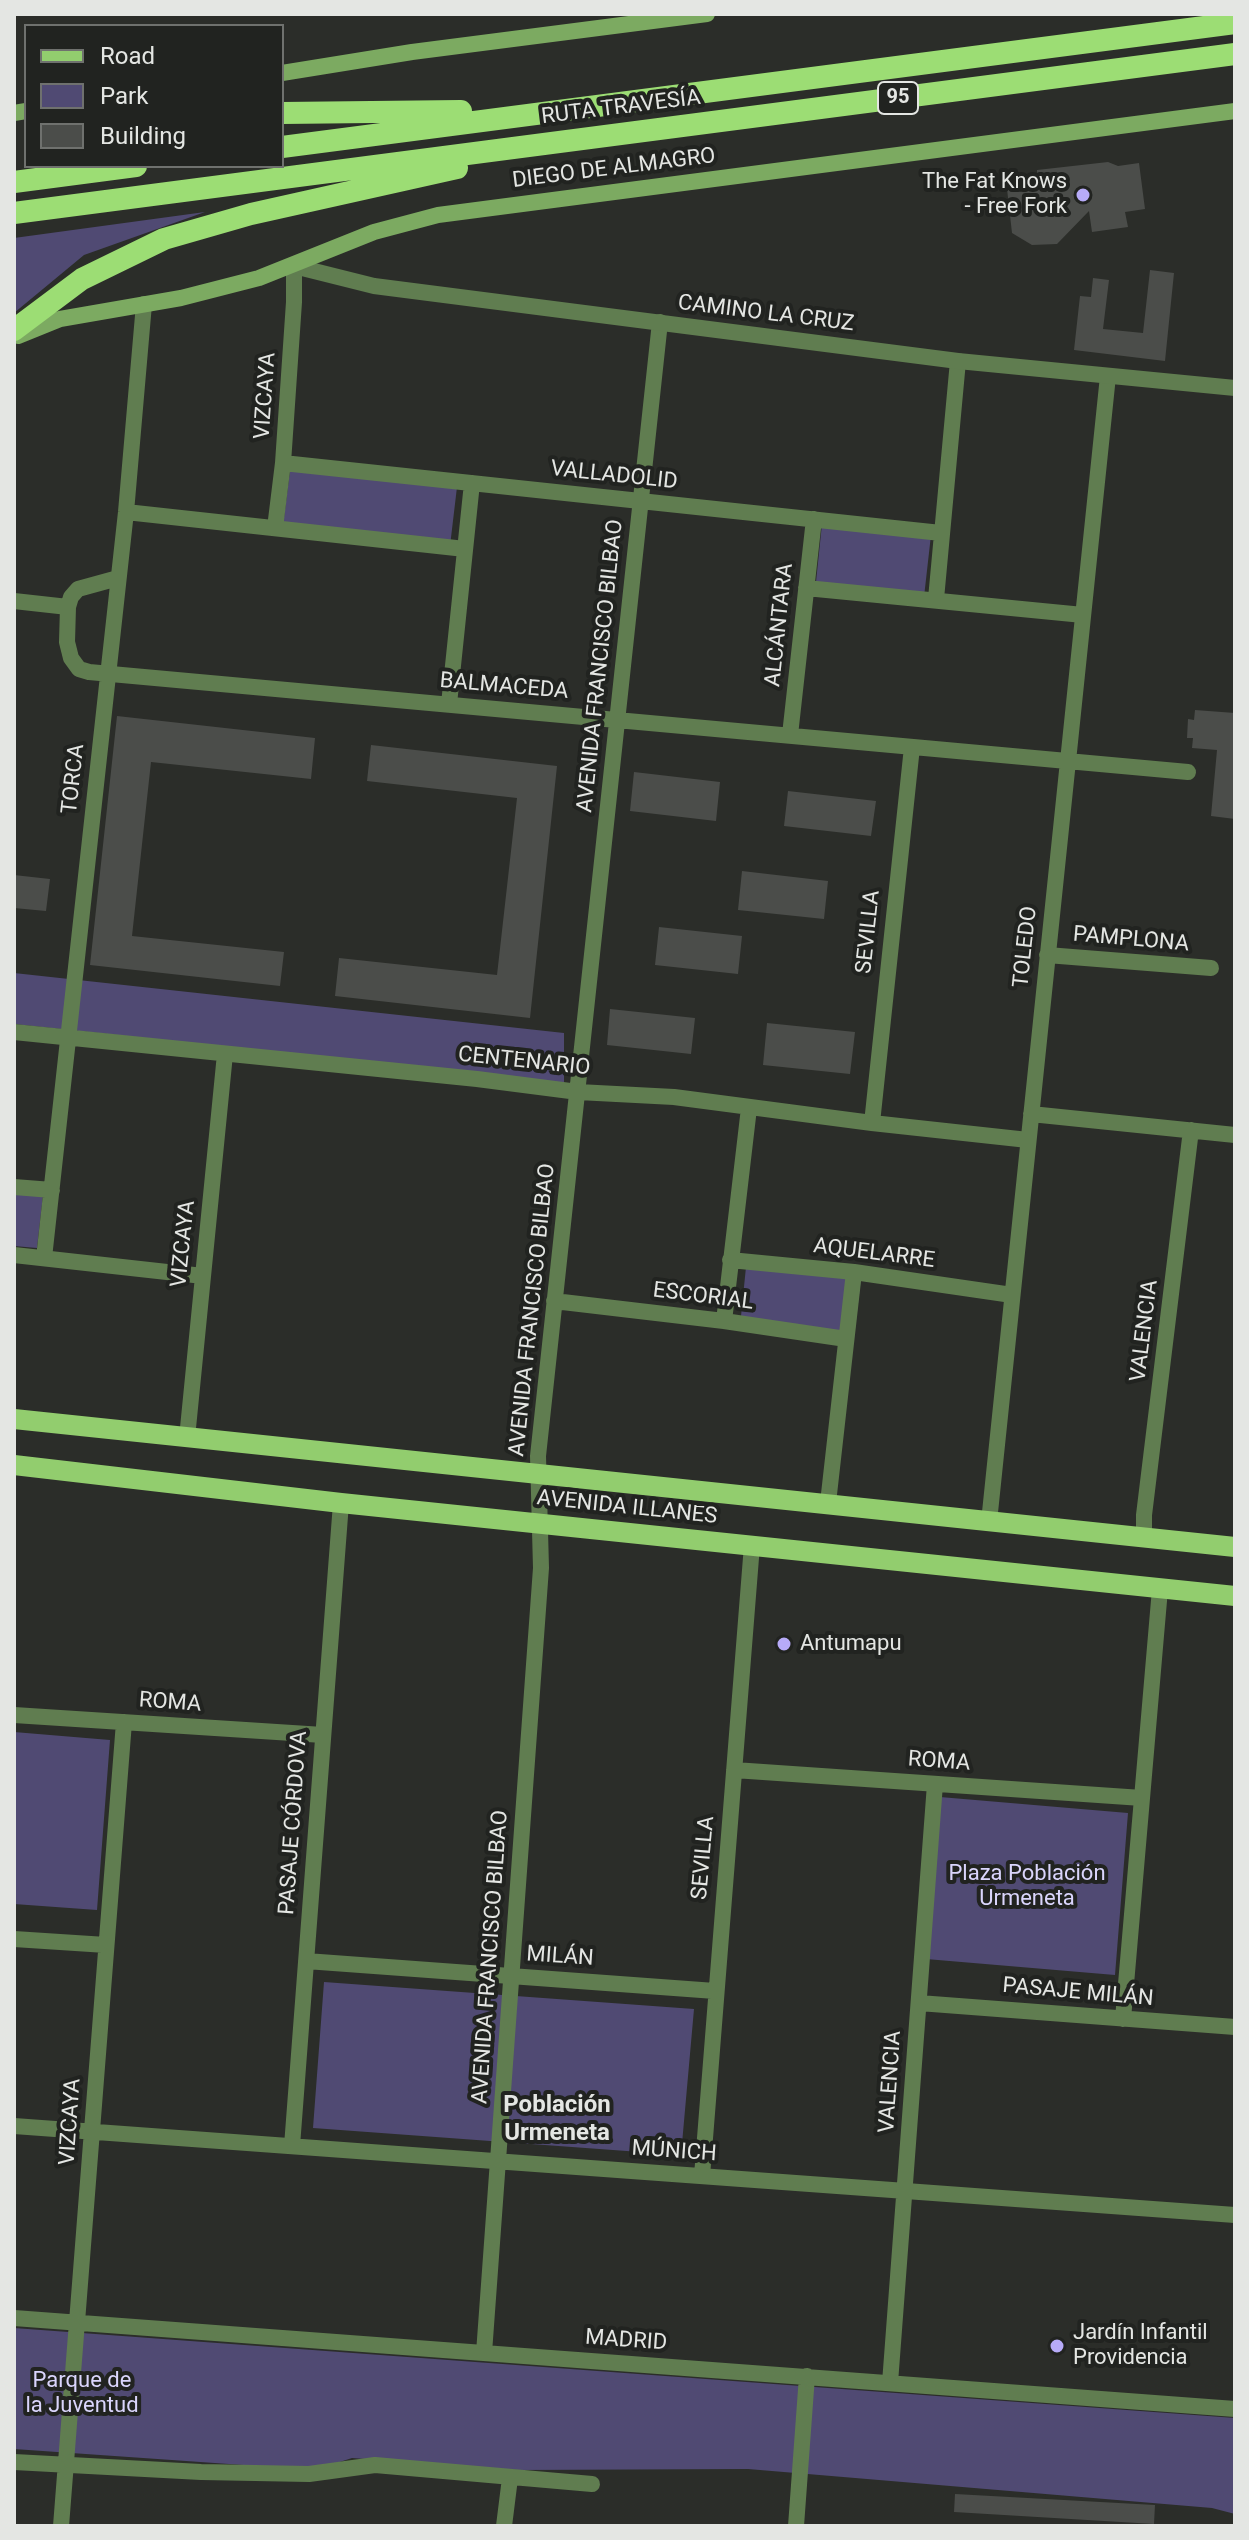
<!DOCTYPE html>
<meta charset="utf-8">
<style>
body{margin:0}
#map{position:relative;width:1249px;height:2540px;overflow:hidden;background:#2b2d29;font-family:Roboto,sans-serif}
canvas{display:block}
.frame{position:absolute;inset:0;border:16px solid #e4e6e3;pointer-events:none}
.legend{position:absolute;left:24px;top:24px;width:260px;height:144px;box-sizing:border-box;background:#212320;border:2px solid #6f716e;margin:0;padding:10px 14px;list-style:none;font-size:24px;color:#e4e6e3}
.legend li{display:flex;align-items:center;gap:16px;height:40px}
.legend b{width:40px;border:2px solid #6f716e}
</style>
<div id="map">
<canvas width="1249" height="2540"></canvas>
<div class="frame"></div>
<ul class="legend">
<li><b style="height:10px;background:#92cd6e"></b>Road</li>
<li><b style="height:22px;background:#504a73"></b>Park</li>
<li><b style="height:22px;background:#4b4d4a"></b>Building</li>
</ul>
</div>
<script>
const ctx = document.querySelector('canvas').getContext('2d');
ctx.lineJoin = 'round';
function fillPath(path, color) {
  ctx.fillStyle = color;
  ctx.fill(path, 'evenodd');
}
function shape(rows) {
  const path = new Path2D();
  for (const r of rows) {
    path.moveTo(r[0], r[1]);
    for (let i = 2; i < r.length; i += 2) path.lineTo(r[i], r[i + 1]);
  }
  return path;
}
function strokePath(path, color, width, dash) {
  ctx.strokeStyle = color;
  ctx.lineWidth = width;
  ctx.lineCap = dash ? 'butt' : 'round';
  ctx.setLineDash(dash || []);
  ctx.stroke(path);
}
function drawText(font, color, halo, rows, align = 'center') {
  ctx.font = font + ' Roboto,sans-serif';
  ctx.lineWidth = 8;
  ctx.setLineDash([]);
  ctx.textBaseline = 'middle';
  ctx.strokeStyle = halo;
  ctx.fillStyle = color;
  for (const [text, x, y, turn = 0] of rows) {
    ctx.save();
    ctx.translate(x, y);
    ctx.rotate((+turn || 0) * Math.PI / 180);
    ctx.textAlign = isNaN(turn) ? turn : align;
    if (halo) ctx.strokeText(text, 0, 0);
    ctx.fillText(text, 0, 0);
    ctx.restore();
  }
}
fillPath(shape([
 [205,212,84,255,14,313,14,238],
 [290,471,457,487,450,546,283,525],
 [822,524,931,535,924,597,816,582],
 [14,973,564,1033,564,1083,14,1024],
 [14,1193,43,1195,37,1248,14,1246],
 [746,1267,861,1278,854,1338,740,1326],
 [14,1732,110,1740,97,1910,14,1904],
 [940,1797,1128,1813,1115,1975,926,1959],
 [324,1982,694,2009,681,2155,313,2128],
 [14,2328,1235,2418,1235,2514,1212,2508,748,2469,517,2470,352,2458,315,2470,14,2449]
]), '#504a73');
fillPath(shape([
 [1108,162,1118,166,1139,163,1145,209,1125,212,1128,227,1092,232,1089,211,1057,244,1032,245,1012,233,1006,180,1037,177,1037,170],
 [1150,270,1174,273,1165,361,1074,350,1080,296,1091,297,1093,278,1109,280,1103,329,1143,333],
 [1195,710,1235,713,1235,819,1211,816,1217,750,1192,748,1193,738,1187,738,1188,719,1194,720],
 [117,716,315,738,311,779,151,762,132,936,284,952,280,986,90,965],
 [371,745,557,766,530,1018,335,996,339,958,497,975,517,798,367,781],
 [634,772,720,782,716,821,630,811],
 [788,791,876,801,871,836,784,826],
 [742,871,828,881,824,919,738,910],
 [14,875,50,879,46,911,14,908],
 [659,927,742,936,738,974,655,965],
 [610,1009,695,1018,691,1054,607,1045],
 [767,1023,855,1032,850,1074,763,1065],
 [955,2494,1155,2505,1154,2524,954,2512]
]), '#4b4d4a');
strokePath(shape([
 [283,463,941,533],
 [126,512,465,549],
 [275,528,283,463,294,302,294,266],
 [806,588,1083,615],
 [936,599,958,361],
 [14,601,68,607,67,642,71,658,79,669,89,672,1188,772],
 [68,607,71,597,78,589,118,578],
 [449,704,472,483],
 [790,735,814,519],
 [1047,955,1211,968],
 [14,1032,477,1079,578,1092,674,1097,872,1123,1028,1140],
 [1031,1114,1235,1135],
 [872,1123,912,747],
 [14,1187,52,1190],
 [14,1255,203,1276],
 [44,1258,126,512,144,304],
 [730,1260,854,1272,1012,1295],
 [554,1301,724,1321,846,1339],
 [724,1321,749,1108],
 [187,1438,225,1054],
 [828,1503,854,1272],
 [989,1522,1108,376],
 [1144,1538,1144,1515,1191,1130],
 [14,1715,323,1735],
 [734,1770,1142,1798],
 [14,1939,106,1945],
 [306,1961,715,1991],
 [919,2003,1235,2027],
 [1123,2019,1160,1589],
 [14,2126,1235,2215],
 [292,2146,341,1503],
 [702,2176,752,1545],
 [14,2318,1235,2409],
 [484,2353,541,1568,538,1456,660,322],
 [890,2383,935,1784],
 [14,2462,201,2472,309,2474,375,2465,592,2484],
 [61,2526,124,1722],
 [504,2526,510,2478],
 [796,2526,807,2376]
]), '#607d50', 16);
strokePath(shape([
 [294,266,374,286,958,361,1235,388]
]), '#607d50', 16);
strokePath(shape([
 [282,73,412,52,707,14],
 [14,113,26,111],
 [18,336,60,319,181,298,259,278,374,232,438,215,1235,111]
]), '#7caa61', 16);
strokePath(shape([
 [14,1419,1235,1547],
 [14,1465,341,1503,1235,1596]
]), '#92cd6e', 20);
strokePath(shape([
 [282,113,461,111],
 [282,147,1235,23],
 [14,182,136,166],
 [14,213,1235,54],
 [14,330,82,279,164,239,251,214,457,168]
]), '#9cdd74', 22);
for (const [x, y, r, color] of [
 [1083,195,8,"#b7abf8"],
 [784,1644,8,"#b7abf8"],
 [1057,2346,8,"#b7abf8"]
]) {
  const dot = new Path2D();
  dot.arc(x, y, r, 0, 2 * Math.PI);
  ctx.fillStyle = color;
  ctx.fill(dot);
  strokePath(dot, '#212320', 3);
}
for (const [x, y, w] of [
 [898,98,40]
]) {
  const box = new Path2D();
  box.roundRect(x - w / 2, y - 16, w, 32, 6);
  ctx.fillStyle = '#212320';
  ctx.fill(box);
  strokePath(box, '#e4e6e3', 2);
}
drawText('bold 20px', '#e4e6e3', null, [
 ["95",898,98]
]);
drawText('22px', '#e4e6e3', '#212320', [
 ["RUTA TRAVESÍA",621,108,-7],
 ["DIEGO DE ALMAGRO",614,169,-7],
 ["CAMINO LA CRUZ",766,314,7],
 ["VIZCAYA",266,396,-86],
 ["VALLADOLID",614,476,6],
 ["ALCÁNTARA",780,625,-84],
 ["AVENIDA FRANCISCO BILBAO",601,666,-84],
 ["BALMACEDA",504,687,5],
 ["TORCA",74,779,-84],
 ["SEVILLA",869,932,-84],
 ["PAMPLONA",1131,940,5],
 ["TOLEDO",1026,947,-84],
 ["CENTENARIO",524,1062,6],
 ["VIZCAYA",184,1244,-84],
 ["AQUELARRE",874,1254,7],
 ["ESCORIAL",703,1297,7],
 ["AVENIDA FRANCISCO BILBAO",533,1310,-84],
 ["VALENCIA",1145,1331,-83],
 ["AVENIDA ILLANES",627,1508,6],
 ["ROMA",170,1703,4],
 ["ROMA",939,1762,4],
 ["PASAJE CÓRDOVA",294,1823,-86],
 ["SEVILLA",704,1858,-85],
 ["AVENIDA FRANCISCO BILBAO",491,1957,-86],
 ["MILÁN",560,1957,4],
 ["PASAJE MILÁN",1078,1993,5],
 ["VALENCIA",891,2082,-86],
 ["VIZCAYA",71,2122,-86],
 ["MÚNICH",674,2152,4],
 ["MADRID",626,2341,4]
]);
drawText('22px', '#e4e6e3', '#212320', [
 ["The Fat Knows",1067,182,"right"],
 ["- Free Fork",1067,207,"right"],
 ["Antumapu",800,1644],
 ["Jardín Infantil",1073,2333],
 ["Providencia",1073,2358]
], 'left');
drawText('22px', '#dad5fc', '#212320', [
 ["Plaza Población",1027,1874],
 ["Urmeneta",1027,1899],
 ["Parque de",82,2381],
 ["la Juventud",82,2406]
]);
drawText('bold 24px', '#e4e6e3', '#212320', [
 ["Población",557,2106],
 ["Urmeneta",557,2134]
]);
</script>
